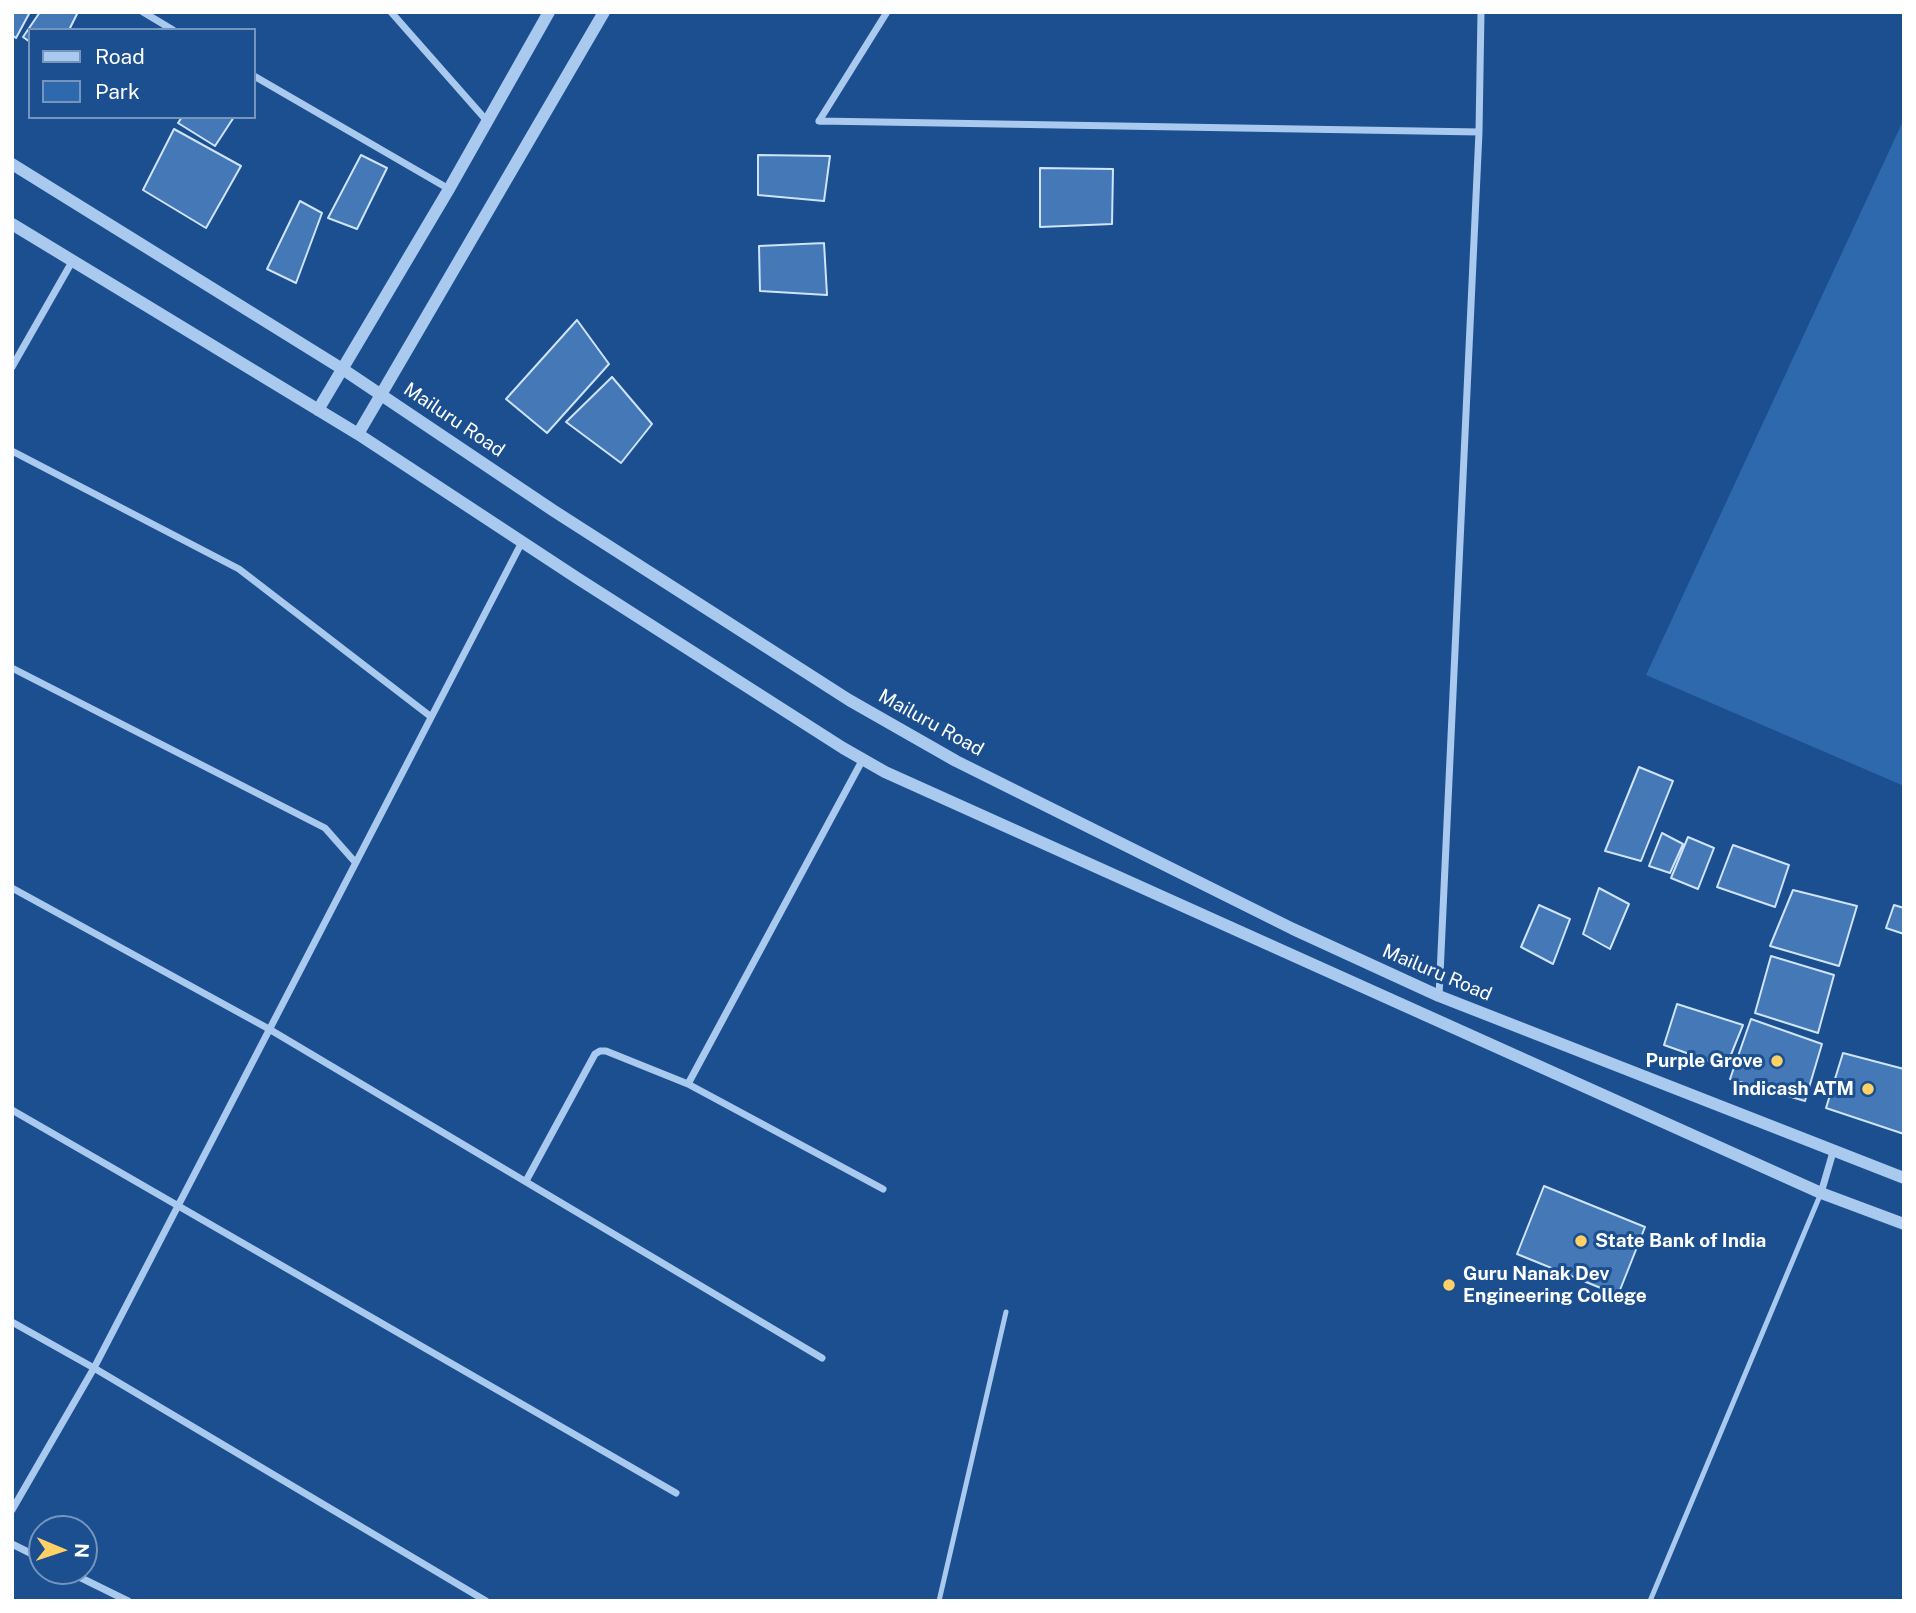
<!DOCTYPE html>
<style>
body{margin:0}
#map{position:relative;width:1916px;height:1613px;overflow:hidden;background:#1b4f8f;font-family:"Public Sans",sans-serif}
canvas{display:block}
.frame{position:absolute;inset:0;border:14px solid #fff;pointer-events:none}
.legend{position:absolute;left:28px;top:28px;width:228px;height:91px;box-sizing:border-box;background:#1b4f8f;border:2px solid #7695bc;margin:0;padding:9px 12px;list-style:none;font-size:21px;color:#fff}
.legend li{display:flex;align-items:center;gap:14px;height:35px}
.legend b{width:35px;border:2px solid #7695bc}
.north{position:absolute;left:28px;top:1515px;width:70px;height:70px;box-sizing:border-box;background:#1b4f8f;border:2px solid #7695bc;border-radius:50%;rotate:92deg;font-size:19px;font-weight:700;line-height:28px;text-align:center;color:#fff}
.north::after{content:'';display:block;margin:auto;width:24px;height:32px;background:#ffd166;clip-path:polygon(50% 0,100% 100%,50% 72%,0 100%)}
</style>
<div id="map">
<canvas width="1916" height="1613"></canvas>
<div class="frame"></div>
<ul class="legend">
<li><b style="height:9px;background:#a9c9ee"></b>Road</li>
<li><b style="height:19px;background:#2e69ad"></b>Park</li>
</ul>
<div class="north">N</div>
</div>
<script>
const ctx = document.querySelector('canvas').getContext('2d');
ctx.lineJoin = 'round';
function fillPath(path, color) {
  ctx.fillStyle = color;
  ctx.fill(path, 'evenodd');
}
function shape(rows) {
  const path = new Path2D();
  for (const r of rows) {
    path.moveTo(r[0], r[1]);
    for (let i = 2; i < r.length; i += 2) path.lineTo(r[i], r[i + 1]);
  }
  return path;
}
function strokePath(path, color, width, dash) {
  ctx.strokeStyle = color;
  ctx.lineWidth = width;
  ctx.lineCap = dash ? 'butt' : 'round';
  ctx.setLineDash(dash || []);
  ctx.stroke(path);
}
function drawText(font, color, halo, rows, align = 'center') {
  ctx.font = font + ' "Public Sans",sans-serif';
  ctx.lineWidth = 6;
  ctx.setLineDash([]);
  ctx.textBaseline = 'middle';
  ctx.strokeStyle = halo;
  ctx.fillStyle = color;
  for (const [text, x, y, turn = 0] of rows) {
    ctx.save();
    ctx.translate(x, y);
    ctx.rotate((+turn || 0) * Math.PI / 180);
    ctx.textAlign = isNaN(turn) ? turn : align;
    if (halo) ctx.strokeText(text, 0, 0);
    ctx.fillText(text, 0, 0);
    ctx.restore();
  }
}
fillPath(shape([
 [1904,119,1904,786,1646,675]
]), '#2e69ad');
const building = shape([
 [12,12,30,12,16,38,12,35,12,12],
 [40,12,78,12,69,30,30,30,30,42,23,37,40,12],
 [182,117,234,117,215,146,178,123,182,117],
 [174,129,241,166,206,228,143,190,174,129],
 [361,155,387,168,357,229,328,218,361,155],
 [758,155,830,156,824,201,758,195,758,155],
 [1040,168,1113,169,1112,224,1040,227,1040,168],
 [300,201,322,213,296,283,267,269,300,201],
 [824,243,827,295,760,291,759,246,824,243],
 [577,320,609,364,547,433,506,399,577,320],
 [612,377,652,424,621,463,566,422,612,377],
 [1639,767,1673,781,1641,861,1605,851,1639,767],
 [1662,833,1683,844,1670,873,1649,866,1662,833],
 [1688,837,1714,848,1698,889,1671,878,1688,837],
 [1733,845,1789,865,1775,907,1717,887,1733,845],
 [1599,888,1629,904,1610,949,1583,934,1599,888],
 [1793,890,1857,906,1839,966,1770,946,1793,890],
 [1539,905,1570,919,1553,964,1521,947,1539,905],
 [1894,905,1904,908,1904,934,1886,928,1894,905],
 [1771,956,1834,975,1818,1033,1755,1013,1771,956],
 [1677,1004,1743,1025,1726,1067,1664,1045,1677,1004],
 [1751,1019,1822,1044,1805,1101,1730,1079,1751,1019],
 [1843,1053,1904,1069,1904,1134,1826,1108,1843,1053],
 [1544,1186,1645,1227,1618,1295,1517,1254,1544,1186]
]);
fillPath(building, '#4478b7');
strokePath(building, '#cfe3fa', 2);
strokePath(shape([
 [939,1601,1006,1312],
 [1650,1601,1821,1193]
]), '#a9c9ee', 5);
strokePath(shape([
 [143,12,173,30],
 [391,12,487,121],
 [254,76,449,189],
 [819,121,1479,132,1439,996],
 [819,121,887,12],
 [1479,132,1481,12],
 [12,367,73,260],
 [12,451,239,569,430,716],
 [12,668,325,828,355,862],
 [12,888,269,1029,822,1358],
 [688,1084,863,759],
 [12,1110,676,1493],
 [526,1181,595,1054,600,1051,606,1051,688,1084,883,1189],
 [1821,1193,1833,1152],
 [12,1322,94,1368,486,1601],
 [12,1510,94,1368,522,542],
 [12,1544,42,1559],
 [67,1571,128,1601]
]), '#a9c9ee', 7);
strokePath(shape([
 [12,164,344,370,554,511,849,700,956,761,1293,929,1439,996,1904,1178],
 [12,224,358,434,577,578,843,748,885,772,1821,1193,1904,1224],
 [318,410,449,189,549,12],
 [358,434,604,12]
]), '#a9c9ee', 12);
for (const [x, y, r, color] of [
 [1777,1061,7,"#ffd166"],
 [1868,1089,7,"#ffd166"],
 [1581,1241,7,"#ffd166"],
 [1449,1285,7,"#ffd166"]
]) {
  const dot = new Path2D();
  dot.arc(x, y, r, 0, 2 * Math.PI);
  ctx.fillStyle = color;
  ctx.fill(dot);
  strokePath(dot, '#1b4f8f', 2.5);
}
drawText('19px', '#fff', '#1b4f8f', [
 ["Mailuru Road",454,420,34],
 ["Mailuru Road",931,723,29],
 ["Mailuru Road",1437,973,23]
]);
drawText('bold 19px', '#fff', '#1b4f8f', [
 ["Purple Grove",1763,1061],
 ["Indicash ATM",1854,1089],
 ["State Bank of India",1595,1241,"left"],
 ["Guru Nanak Dev",1463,1274,"left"],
 ["Engineering College",1463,1296,"left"]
], 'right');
</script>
